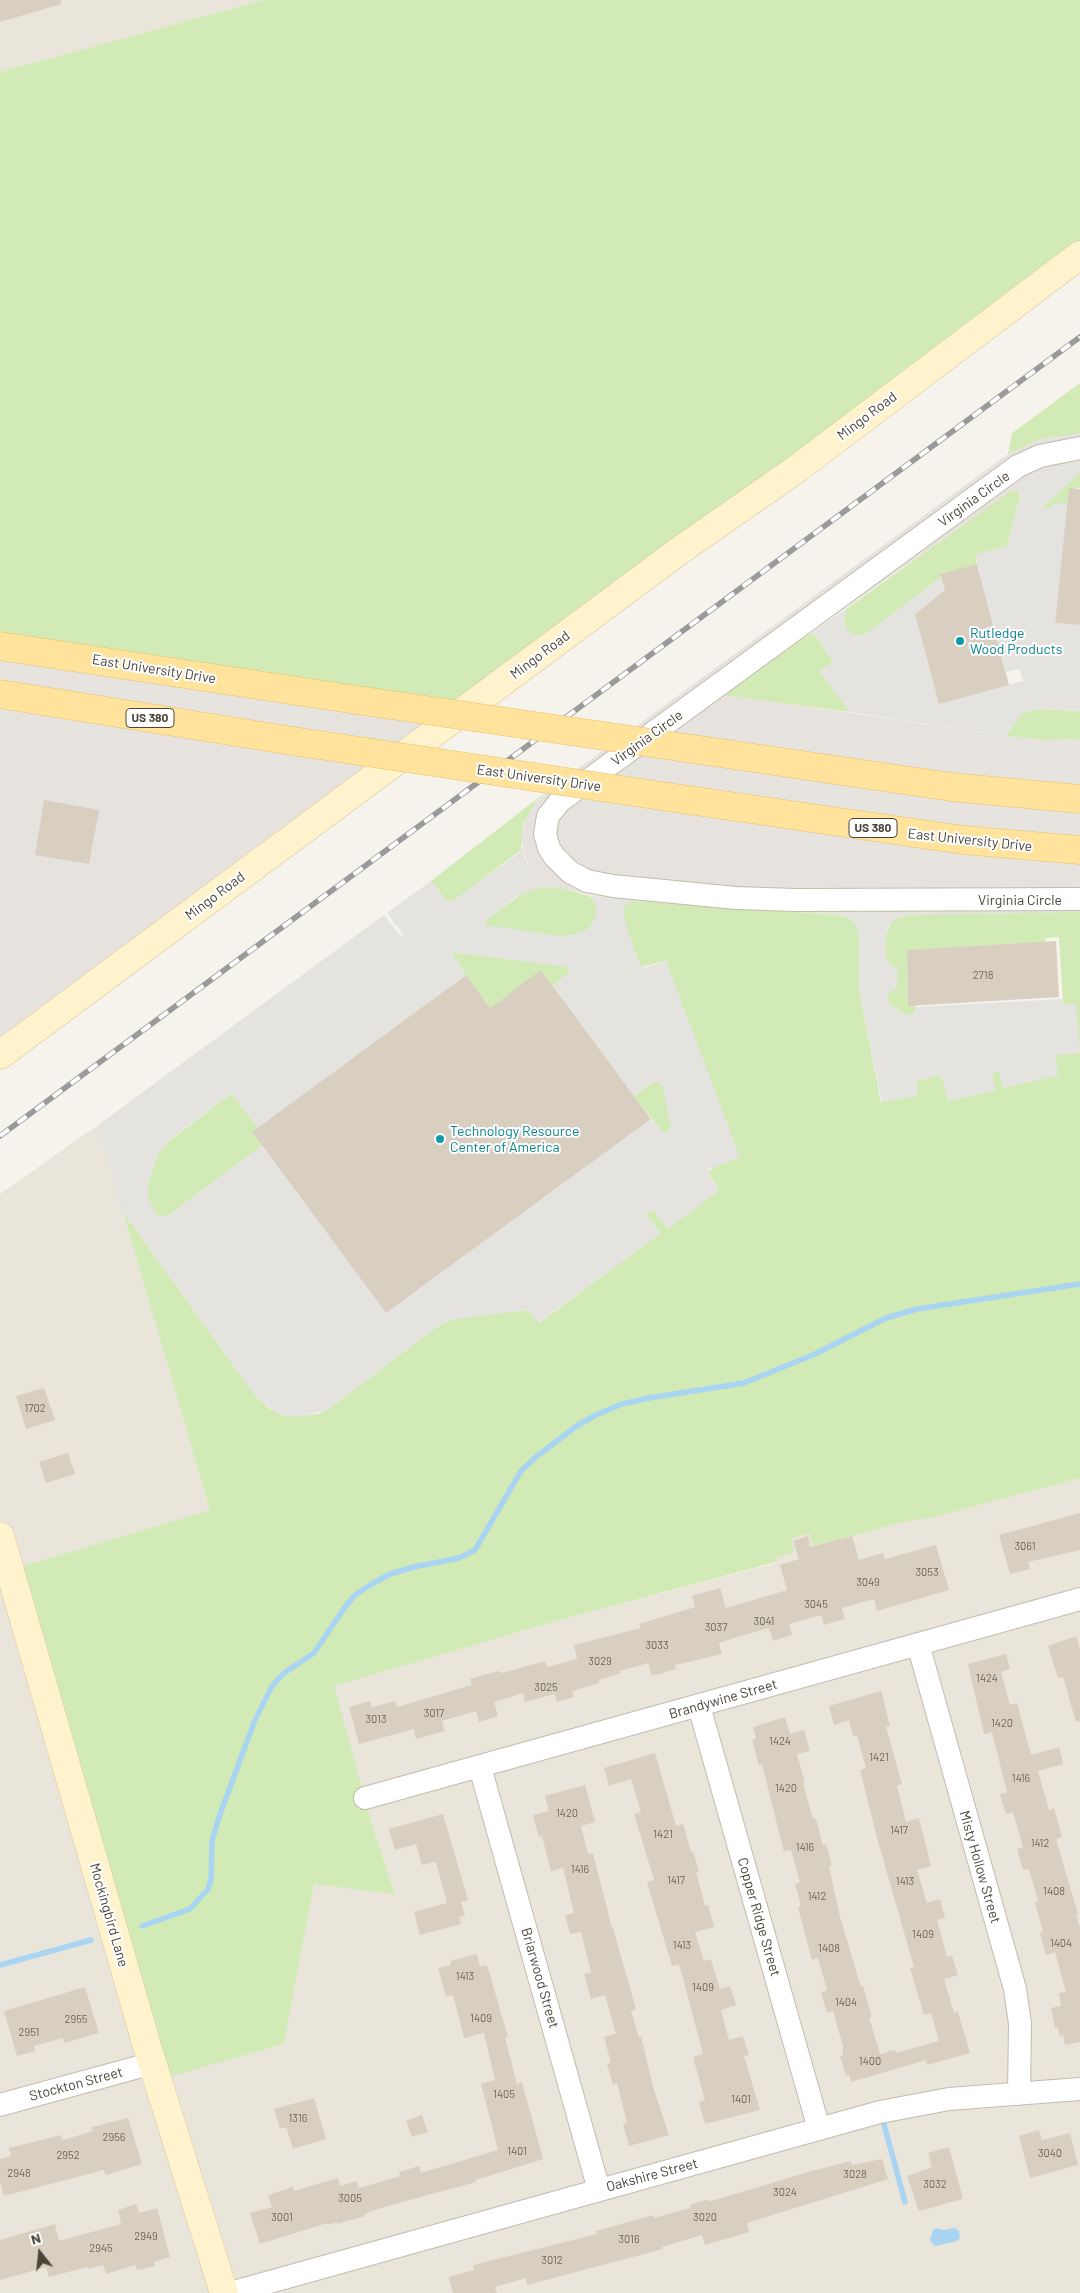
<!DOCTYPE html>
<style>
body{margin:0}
#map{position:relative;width:1080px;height:2293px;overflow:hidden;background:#f6f3ec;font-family:Barlow,sans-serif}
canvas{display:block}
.north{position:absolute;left:15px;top:2228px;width:50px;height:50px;-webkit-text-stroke:4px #fff;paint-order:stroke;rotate:344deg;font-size:14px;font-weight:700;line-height:20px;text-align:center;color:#4b4439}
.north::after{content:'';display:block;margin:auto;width:18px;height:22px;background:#4b4439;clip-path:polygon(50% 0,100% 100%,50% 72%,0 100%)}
</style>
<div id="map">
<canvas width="1080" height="2293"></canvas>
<div class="north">N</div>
</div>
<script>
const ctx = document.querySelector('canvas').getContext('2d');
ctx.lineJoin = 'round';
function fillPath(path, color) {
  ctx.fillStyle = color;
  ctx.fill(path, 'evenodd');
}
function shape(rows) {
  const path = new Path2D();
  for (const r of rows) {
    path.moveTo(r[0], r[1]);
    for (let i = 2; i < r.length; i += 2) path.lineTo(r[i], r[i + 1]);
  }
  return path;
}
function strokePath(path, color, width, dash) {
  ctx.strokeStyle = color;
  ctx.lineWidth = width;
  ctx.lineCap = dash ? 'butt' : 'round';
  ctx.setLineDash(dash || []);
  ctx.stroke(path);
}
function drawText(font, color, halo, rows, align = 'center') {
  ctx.font = font + ' Barlow,sans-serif';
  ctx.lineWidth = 4;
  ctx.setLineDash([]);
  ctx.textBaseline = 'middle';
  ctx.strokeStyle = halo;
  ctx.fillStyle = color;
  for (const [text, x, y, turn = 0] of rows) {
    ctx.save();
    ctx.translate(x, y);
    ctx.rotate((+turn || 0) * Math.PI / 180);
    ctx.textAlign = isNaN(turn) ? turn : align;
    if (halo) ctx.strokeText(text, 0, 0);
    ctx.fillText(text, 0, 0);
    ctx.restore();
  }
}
fillPath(shape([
 [0,0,264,0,0,72],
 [98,1125,210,1510,10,1570,158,2079,284,2044,314,1884,395,1893,373,1828,333,1686,560,1620,776,1563,775,1558,790,1539,809,1533,813,1546,904,1522,935,1517,1080,1478,1080,2293,0,2293,0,1194]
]), '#eae5da');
fillPath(shape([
 [1070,433,1080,433,1080,466,1058,468,1029,479,723,694,1006,736,1044,740,1080,739,1080,912,901,916,843,915,618,900,554,887,546,883,532,871,524,854,521,835,526,818,538,798,1008,454,1040,439],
 [0,646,458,716,0,1055]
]), '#e6e2dd');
fillPath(shape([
 [264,0,1080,0,1080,255,458,716,0,646,0,72],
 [1080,383,1080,433,1040,439,1008,454,1012,433],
 [1080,472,1080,487,1069,491,1068,504,1046,510,1043,507],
 [1011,491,1018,491,1020,497,1007,546,975,555,977,564,941,574,941,577,870,633,857,636,847,631,844,622,846,609],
 [814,634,817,636,833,662,820,671,850,712,723,695,808,635],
 [1038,709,1080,711,1080,739,1044,740,1006,736,1023,712],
 [538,798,523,824,521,850,455,900,450,902,446,900,431,881],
 [557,887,586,895,594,899,597,906,596,917,590,928,584,932,563,937,487,926,485,923,486,920,524,892,538,888],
 [633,901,839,915,850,918,856,924,859,934,859,989,881,1102,917,1095,916,1081,938,1075,943,1080,948,1101,995,1090,992,1075,995,1071,1000,1073,1003,1088,1058,1075,1053,1057,1076,1004,1063,1005,1059,937,1045,938,1045,942,907,950,908,1005,915,1005,916,1010,912,1015,904,1014,891,1005,887,997,888,993,897,987,894,969,886,958,885,936,892,921,906,915,1080,912,1080,1478,935,1517,904,1522,813,1546,809,1533,791,1539,794,1552,775,1558,776,1562,560,1620,334,1686,373,1828,395,1894,314,1884,284,2044,158,2080,10,1570,210,1510,123,1212,255,1395,270,1409,288,1416,317,1414,327,1410,438,1326,452,1319,526,1310,531,1313,539,1323,660,1233,647,1216,648,1211,654,1211,668,1228,719,1190,708,1173,714,1166,665,961,641,967,625,927,623,908,626,903],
 [453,952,565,966,569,968,570,972,553,986,541,971,490,1008,466,975,452,954],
 [655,1081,659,1081,664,1087,672,1128,666,1134,662,1132,634,1096],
 [232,1093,258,1128,252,1132,262,1146,169,1215,162,1217,155,1214,148,1198,148,1184,157,1156,165,1144]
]), '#d2eab5');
fillPath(shape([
 [1080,466,1080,472,1043,507,1046,510,1056,503,1068,504,1055,623,1080,625,1080,711,1038,709,1023,712,1006,736,850,712,819,671,833,662,817,635,808,635,846,609,844,622,847,631,857,636,866,634,941,577,945,590,915,614,939,703,1023,681,1020,669,1006,672,975,555,1007,546,1020,497,1018,491,1011,491,1029,479,1044,472,1058,468],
 [522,848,525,859,532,871,546,883,554,887,538,888,517,896,486,920,486,925,567,937,587,930,596,917,595,903,592,897,586,895,633,901,625,905,623,914,639,964,644,968,666,961,740,1157,709,1169,709,1176,719,1190,668,1229,654,1211,648,1211,647,1216,661,1233,538,1323,531,1313,526,1310,452,1319,438,1326,327,1410,298,1417,278,1414,262,1402,255,1395,123,1212,98,1125,384,915,402,937,403,934,387,913,431,881,446,900,453,901,519,853],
 [453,952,568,967,569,973,553,986,634,1096,655,1081,663,1085,671,1130,664,1134,651,1119,386,1313,262,1146,169,1215,162,1217,156,1214,148,1198,148,1184,157,1156,169,1140,232,1093,258,1128,466,975,452,954],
 [843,915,901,916,890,923,885,936,886,959,894,968,898,968,897,987,888,993,887,997,891,1005,900,1012,912,1015,915,1013,915,1007,1063,999,1063,1005,1076,1004,1080,1053,1055,1055,1058,1075,1003,1088,1000,1073,995,1071,992,1075,996,1090,948,1101,943,1080,938,1075,916,1081,917,1096,882,1102,859,989,859,934,853,921]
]), '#e5e3e0');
fillPath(shape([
 [936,2228,944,2230,955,2228,959,2231,960,2238,957,2241,936,2246,933,2245,930,2240,933,2230]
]), '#a9d4f2');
strokePath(shape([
 [142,1926,190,1909,208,1889,211,1880,212,1841,219,1817,255,1720,272,1686,284,1673,314,1653,345,1607,355,1595,370,1585,390,1574,414,1567,459,1558,475,1550,521,1471,537,1456,578,1425,598,1414,622,1404,649,1398,744,1383,815,1354,886,1318,917,1309,1080,1284],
 [0,1965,91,1940],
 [882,2117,905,2202]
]), '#a9d4f2', 5.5);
fillPath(shape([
 [0,0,61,0,61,4,0,22],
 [1069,488,1080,489,1080,625,1055,623],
 [977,564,1009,685,939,704,915,614,945,590,940,574],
 [44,800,99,810,89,864,35,855],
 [1056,941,1059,997,908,1006,907,950],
 [541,970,651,1119,386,1313,252,1132,466,975,490,1008],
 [44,1388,55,1420,26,1429,16,1396],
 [68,1453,75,1474,46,1483,39,1462],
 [1080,1513,1080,1550,1028,1562,1030,1569,1010,1574,999,1535],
 [808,1536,810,1547,852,1536,859,1560,883,1553,885,1559,936,1545,949,1590,877,1611,874,1599,842,1608,845,1619,824,1625,821,1615,789,1624,792,1635,773,1641,769,1628,734,1638,719,1643,722,1654,675,1665,676,1669,652,1676,648,1663,620,1671,621,1673,599,1680,599,1683,572,1691,574,1697,557,1702,555,1694,525,1702,523,1693,494,1702,498,1716,479,1722,476,1711,442,1721,445,1731,416,1739,414,1729,359,1744,349,1707,370,1701,372,1707,395,1701,397,1707,472,1685,470,1679,498,1671,502,1673,545,1661,547,1667,577,1659,574,1645,641,1628,639,1624,695,1607,692,1596,720,1588,726,1608,787,1590,780,1565,799,1559,793,1541],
 [1076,1636,1080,1649,1080,1721,1076,1722,1063,1677,1058,1678,1048,1646],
 [1006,1654,1010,1669,1001,1672,1010,1705,1017,1703,1031,1755,1059,1747,1063,1764,1038,1771,1049,1810,1054,1808,1062,1837,1056,1839,1078,1914,1076,1915,1080,1928,1080,2042,1065,2045,1063,2035,1059,2036,1058,2028,1055,2028,1051,2008,1061,2006,1059,1993,1066,1992,1055,1952,1046,1955,1040,1933,1043,1932,1035,1902,1038,1901,1029,1869,1023,1870,1017,1849,1023,1847,1013,1812,1006,1814,1000,1794,1007,1792,992,1732,984,1734,968,1664],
 [881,1691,890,1726,886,1727,902,1784,897,1786,906,1822,919,1818,931,1866,917,1870,927,1903,940,1899,945,1918,937,1920,947,1957,952,1956,958,1975,944,1979,954,2013,958,2012,970,2053,927,2065,926,2060,851,2082,849,2075,846,2076,840,2056,843,2055,843,2046,833,2011,827,2013,821,1992,827,1990,818,1958,812,1960,806,1938,798,1907,801,1906,795,1884,800,1882,791,1850,784,1852,762,1764,759,1765,753,1744,753,1739,756,1738,753,1727,785,1717,790,1734,804,1730,810,1751,797,1754,805,1783,803,1783,813,1819,816,1819,823,1845,826,1844,832,1865,829,1866,840,1917,861,1987,863,1986,872,2017,869,2017,880,2054,895,2050,896,2053,939,2041,931,2013,924,2015,910,1968,914,1967,879,1845,860,1770,866,1768,857,1735,853,1736,849,1720,834,1725,829,1706],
 [655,1753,676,1826,683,1824,691,1852,693,1852,699,1871,696,1872,705,1906,708,1905,714,1927,695,1932,704,1961,711,1959,720,1989,730,1986,736,2005,721,2010,729,2040,743,2036,749,2055,744,2056,760,2110,705,2124,699,2102,705,2100,693,2057,703,2054,679,1964,672,1966,647,1882,654,1880,634,1814,641,1812,631,1779,609,1786,604,1768],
 [585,1785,595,1822,581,1826,588,1854,593,1853,612,1928,613,1928,636,2009,631,2011,639,2037,641,2036,654,2090,669,2135,629,2146,623,2124,627,2123,617,2083,613,2085,607,2064,611,2063,604,2037,616,2034,605,1995,591,1999,584,1974,591,1972,581,1932,570,1934,565,1915,574,1913,563,1868,551,1871,542,1836,539,1837,533,1815,549,1811,545,1796],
 [443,1814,468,1900,461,1902,465,1916,459,1917,461,1924,420,1935,414,1912,447,1903,436,1862,422,1865,416,1844,395,1850,389,1829],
 [477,1954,480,1967,487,1965,508,2037,505,2037,517,2084,522,2082,543,2159,476,2180,476,2182,384,2207,364,2214,365,2216,337,2224,337,2222,328,2225,327,2223,260,2244,250,2213,272,2207,268,2195,293,2187,294,2191,338,2178,340,2186,357,2181,359,2188,400,2176,399,2172,419,2166,421,2173,498,2150,481,2084,495,2080,484,2033,464,2038,453,1995,446,1997,438,1968,451,1965,450,1961],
 [85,1987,99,2033,64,2043,63,2038,34,2046,35,2051,17,2056,4,2011],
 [314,2098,326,2139,293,2149,286,2127,280,2129,274,2109],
 [422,2115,428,2132,412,2137,406,2121],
 [128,2118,142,2164,106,2175,104,2170,4,2196,0,2182,0,2159,11,2156,9,2148,61,2135,63,2140,93,2131,92,2127],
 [1039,2130,1042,2140,1070,2133,1078,2165,1030,2178,1019,2136],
 [949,2147,963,2199,919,2211,907,2176,932,2167,928,2153],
 [882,2159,888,2179,747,2223,749,2232,705,2245,702,2235,662,2247,663,2249,527,2285,526,2278,495,2287,497,2293,453,2293,449,2277,474,2270,473,2265,597,2234,596,2231,653,2215,654,2218,690,2208,690,2205,705,2200,712,2201,808,2172,851,2161,852,2165],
 [136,2204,139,2213,157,2208,170,2257,154,2262,155,2266,137,2270,135,2265,106,2274,103,2265,88,2269,87,2267,49,2277,46,2267,0,2280,0,2240,55,2224,59,2241,121,2224,118,2210]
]), '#d8cfc1');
const street = shape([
 [1080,448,1040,456,1018,466,560,801,548,816,545,834,549,848,554,856,570,872,587,881,613,886,736,898,795,900,1080,899],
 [918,1644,1015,1989,1020,2024,1019,2094],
 [699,1706,819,2129],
 [480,1767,599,2190],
 [365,1798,1080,1599],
 [0,2105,153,2063],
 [230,2293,880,2112,949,2099,1080,2089]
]);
const secondary = shape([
 [0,1055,679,551,798,468,1080,255],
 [0,1536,147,2046,224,2293]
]);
const primary = shape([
 [0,646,357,700],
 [0,694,299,742],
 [727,754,951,787,1080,799],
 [668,797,963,840,1080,850]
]);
strokePath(street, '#c2bbae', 24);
strokePath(secondary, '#d6c79b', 29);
strokePath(primary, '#e6c16a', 29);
strokePath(street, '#fff', 22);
strokePath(secondary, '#fff3cd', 28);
strokePath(primary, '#ffe39c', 28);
const rail = shape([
 [0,1136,1080,337]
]);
strokePath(rail, '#9a9a9a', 5.5);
strokePath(rail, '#fff', 4, [11]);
const primaryBridge = shape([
 [357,700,727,754],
 [299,742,668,797]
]);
strokePath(primaryBridge, '#e6c16a', 29, []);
strokePath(primaryBridge, '#ffe39c', 28);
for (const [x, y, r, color] of [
 [960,641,5,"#0f9aa8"],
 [440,1139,5,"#0f9aa8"]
]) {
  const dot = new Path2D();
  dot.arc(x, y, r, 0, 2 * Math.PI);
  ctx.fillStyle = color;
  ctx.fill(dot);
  strokePath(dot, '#fff', 2);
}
drawText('11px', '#6e675b', null, [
 ["2718",983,975],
 ["1702",35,1408],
 ["3061",1025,1546],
 ["3053",927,1572],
 ["3049",868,1582],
 ["3045",816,1604],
 ["3041",764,1621],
 ["3037",716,1627],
 ["3033",657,1645],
 ["3029",600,1661],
 ["1424",987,1678],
 ["3025",546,1687],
 ["3017",434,1713],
 ["3013",376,1719],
 ["1420",1002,1723],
 ["1424",780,1741],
 ["1421",879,1757],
 ["1416",1021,1778],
 ["1420",786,1788],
 ["1420",567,1813],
 ["1417",899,1830],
 ["1421",663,1834],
 ["1412",1040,1843],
 ["1416",805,1847],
 ["1416",580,1869],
 ["1417",676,1880],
 ["1413",905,1881],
 ["1408",1054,1891],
 ["1412",817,1896],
 ["1409",923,1934],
 ["1404",1061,1943],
 ["1413",682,1945],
 ["1408",829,1948],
 ["1413",465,1976],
 ["1409",703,1987],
 ["1404",846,2002],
 ["1409",481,2018],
 ["2955",76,2019],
 ["2951",29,2032],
 ["1400",870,2061],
 ["1405",504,2094],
 ["1401",741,2099],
 ["1316",298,2118],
 ["2956",114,2137],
 ["1401",517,2151],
 ["3040",1050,2153],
 ["2952",68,2155],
 ["2948",19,2173],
 ["3028",855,2174],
 ["3032",935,2184],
 ["3024",785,2192],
 ["3005",350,2198],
 ["3001",282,2217],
 ["3020",705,2217],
 ["2949",146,2236],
 ["3016",629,2239],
 ["2945",101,2248],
 ["3012",552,2260]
]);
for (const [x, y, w] of [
 [150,718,48],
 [873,828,48]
]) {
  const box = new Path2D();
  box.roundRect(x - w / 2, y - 9.5, w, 19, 4);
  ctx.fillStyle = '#fff';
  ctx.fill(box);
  strokePath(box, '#4b4439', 1);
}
drawText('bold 12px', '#4b4439', null, [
 ["US 380",150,718],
 ["US 380",873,828]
]);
drawText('14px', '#4b4439', '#fff', [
 ["Mingo Road",867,416,-37],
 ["Virginia Circle",974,499,-36],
 ["Mingo Road",540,655,-37],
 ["East University Drive",154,669,9],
 ["Virginia Circle",647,738,-36],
 ["East University Drive",539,778,8],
 ["East University Drive",970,840,6],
 ["Mingo Road",215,896,-37],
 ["Virginia Circle",1020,900],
 ["Brandywine Street",723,1699,-16],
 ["Misty Hollow Street",980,1867,74],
 ["Mockingbird Lane",109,1915,74],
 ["Copper Ridge Street",759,1917,74],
 ["Briarwood Street",540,1978,74],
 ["Stockton Street",76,2084,-15],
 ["Oakshire Street",652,2175,-15]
]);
drawText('14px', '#0d838f', '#fff', [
 ["Rutledge",970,633],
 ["Wood Products",970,649],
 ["Technology Resource",450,1131],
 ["Center of America",450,1147]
], 'left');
</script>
